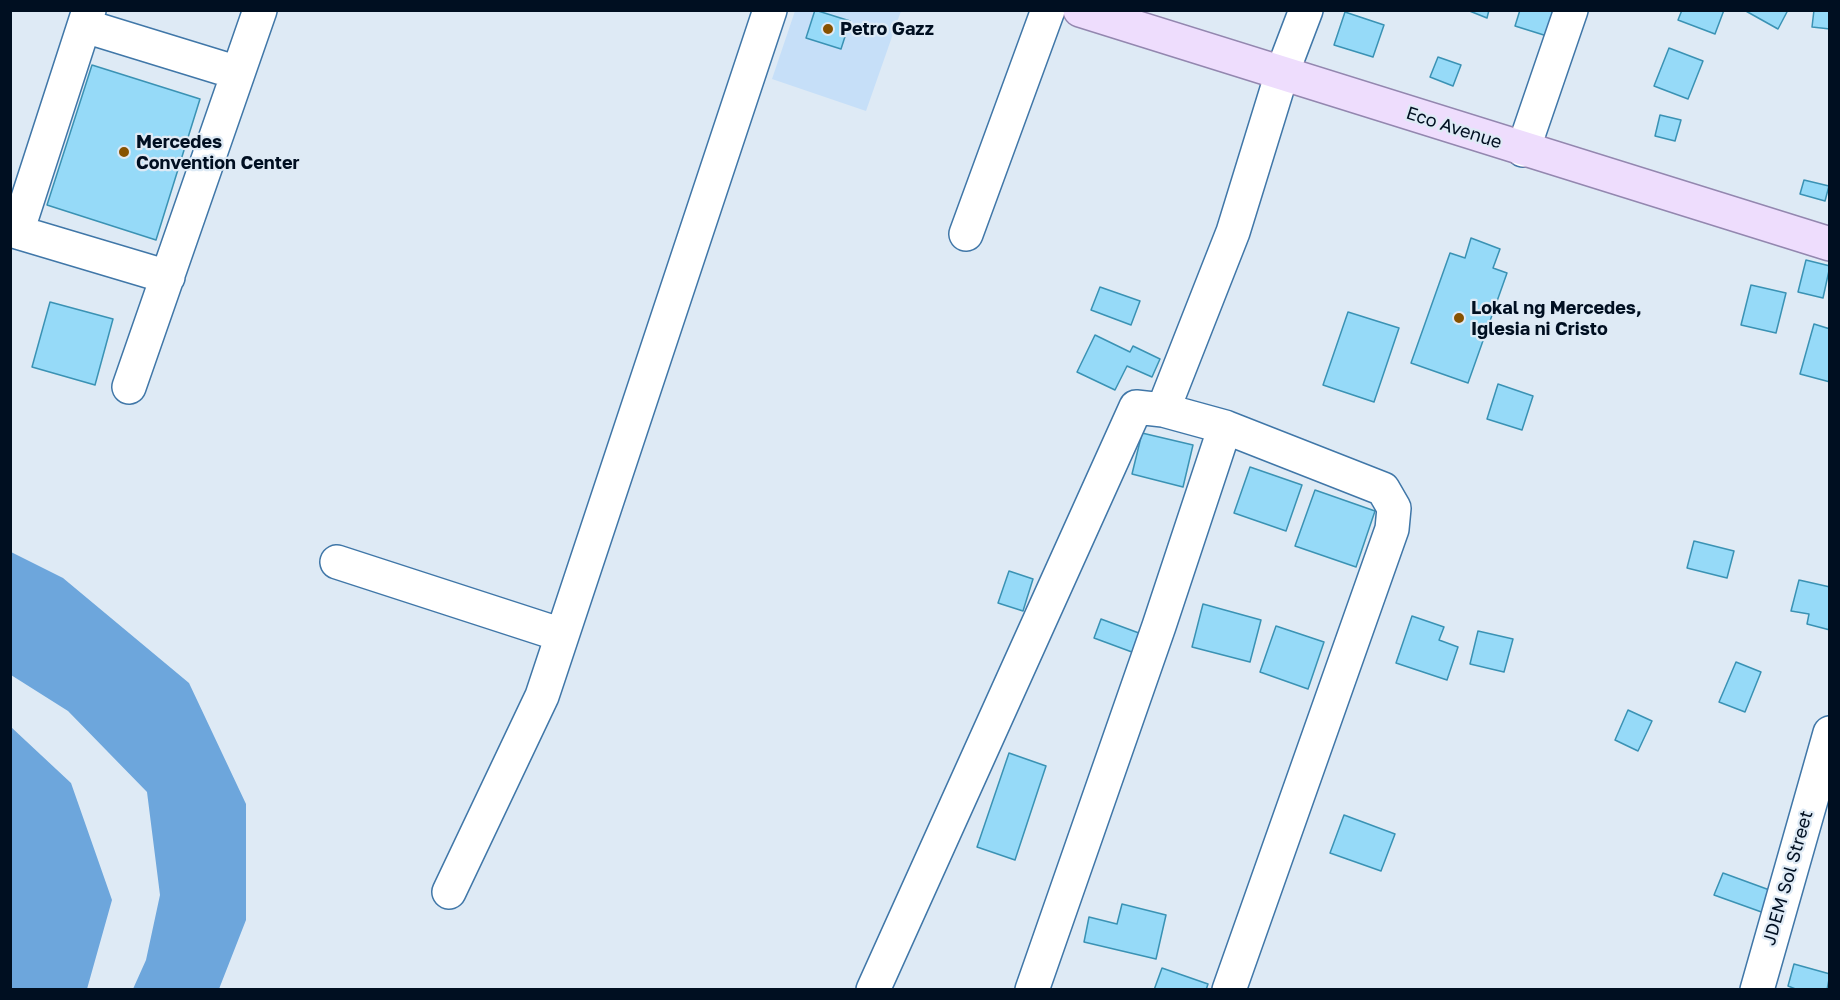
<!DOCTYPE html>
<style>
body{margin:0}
#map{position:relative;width:1840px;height:1000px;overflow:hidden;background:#deeaf5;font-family:"Golos Text",sans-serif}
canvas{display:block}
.frame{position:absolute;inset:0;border:12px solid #000f21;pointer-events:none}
</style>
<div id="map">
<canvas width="1840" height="1000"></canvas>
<div class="frame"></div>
</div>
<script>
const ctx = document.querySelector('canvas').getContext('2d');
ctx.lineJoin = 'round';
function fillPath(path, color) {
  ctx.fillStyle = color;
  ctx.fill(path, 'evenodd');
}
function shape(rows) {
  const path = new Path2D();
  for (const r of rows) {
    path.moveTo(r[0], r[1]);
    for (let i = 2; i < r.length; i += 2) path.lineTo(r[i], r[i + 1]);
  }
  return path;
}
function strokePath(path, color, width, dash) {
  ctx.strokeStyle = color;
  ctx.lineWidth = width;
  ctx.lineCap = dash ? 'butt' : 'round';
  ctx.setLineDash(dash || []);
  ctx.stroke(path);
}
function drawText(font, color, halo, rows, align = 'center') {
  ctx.font = font + ' "Golos Text",sans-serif';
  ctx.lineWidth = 4.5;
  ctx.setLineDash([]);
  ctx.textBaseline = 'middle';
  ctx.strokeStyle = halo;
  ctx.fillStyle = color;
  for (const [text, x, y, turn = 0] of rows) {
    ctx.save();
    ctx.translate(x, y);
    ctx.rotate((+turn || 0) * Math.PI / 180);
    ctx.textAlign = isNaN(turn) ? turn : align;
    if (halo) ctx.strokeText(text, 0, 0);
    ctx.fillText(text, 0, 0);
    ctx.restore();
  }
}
fillPath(shape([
 [795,11,901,11,866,111,772,79]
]), '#c6dff8');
fillPath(shape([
 [11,552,63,578,189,683,246,804,246,920,219,989,133,989,146,960,160,895,147,792,68,711,11,675],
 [11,727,71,783,112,900,87,989,11,989]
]), '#6da6dc');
const building = shape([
 [815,10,850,21,841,49,806,38,815,10],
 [1467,10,1489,10,1487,18,1467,10],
 [1520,10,1554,10,1547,36,1515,26,1520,10],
 [1682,10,1724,10,1715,34,1678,20,1682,10],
 [1744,10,1788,10,1778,29,1744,10],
 [1814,10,1830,10,1830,29,1812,27,1814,10],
 [1345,12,1384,25,1373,57,1334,45,1345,12],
 [1669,48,1703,61,1688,99,1654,86,1669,48],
 [1438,57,1461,65,1453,86,1430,77,1438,57],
 [92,65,200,99,156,240,47,205,92,65],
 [1660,115,1681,120,1675,141,1655,136,1660,115],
 [1804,180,1829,186,1825,201,1800,194,1804,180],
 [1471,238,1500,249,1493,268,1507,273,1468,383,1411,363,1450,253,1465,258,1471,238],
 [1806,260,1830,266,1823,298,1798,292,1806,260],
 [1751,285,1786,293,1776,333,1741,325,1751,285],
 [1100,287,1140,301,1131,325,1091,310,1100,287],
 [50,302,113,319,95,385,32,367,50,302],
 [1348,312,1399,328,1374,402,1323,385,1348,312],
 [1814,324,1830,329,1830,382,1800,374,1814,324],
 [1095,335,1130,352,1133,346,1160,359,1152,377,1127,366,1115,390,1077,372,1095,335],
 [1498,384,1533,396,1522,430,1487,419,1498,384],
 [1142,433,1193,445,1183,487,1132,474,1142,433],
 [1250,467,1302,485,1286,531,1234,513,1250,467],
 [1315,490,1375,511,1356,567,1295,546,1315,490],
 [1694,541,1734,551,1727,578,1687,568,1694,541],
 [1009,571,1033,579,1023,611,998,603,1009,571],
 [1799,580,1830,587,1830,630,1807,624,1809,614,1791,611,1799,580],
 [1203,604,1261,620,1250,662,1192,647,1203,604],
 [1412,616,1444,627,1439,640,1458,647,1447,680,1396,663,1412,616],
 [1101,619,1147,636,1140,655,1094,638,1101,619],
 [1276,626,1324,642,1308,689,1260,672,1276,626],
 [1478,631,1513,639,1504,672,1470,664,1478,631],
 [1736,662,1761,672,1745,712,1719,702,1736,662],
 [1628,710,1652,721,1638,751,1615,740,1628,710],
 [1009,753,1046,766,1015,860,977,847,1009,753],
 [1344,815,1395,834,1381,871,1330,853,1344,815],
 [1723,873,1775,892,1767,914,1714,895,1723,873],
 [1122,904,1166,915,1156,959,1084,942,1089,917,1117,924,1122,904],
 [1794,964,1830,974,1827,990,1798,990,1788,986,1794,964],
 [1162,968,1208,984,1206,990,1154,990,1162,968]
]);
fillPath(building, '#96daf8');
strokePath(building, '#3a92b4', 1.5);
const minor = shape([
 [89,10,17,232,168,277],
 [85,26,238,73],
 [1523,150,1571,10],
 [966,234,1048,10],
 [129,387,260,10],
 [1163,410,1233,232,1282,73,1306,10],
 [337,562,562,635],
 [449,892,542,696,770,10],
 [873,990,1136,407,1163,410,1225,427,1383,489,1394,508,1392,529,1229,990],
 [1032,990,1159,626,1225,427],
 [1757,990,1830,733]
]);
const major = shape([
 [1080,10,1830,244]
]);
strokePath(minor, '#4077a8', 36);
strokePath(major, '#9387af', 36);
strokePath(minor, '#fff', 33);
strokePath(major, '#eeddfd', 33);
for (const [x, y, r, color] of [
 [828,29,6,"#875200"],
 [124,152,6,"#875200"],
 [1459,318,6,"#875200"]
]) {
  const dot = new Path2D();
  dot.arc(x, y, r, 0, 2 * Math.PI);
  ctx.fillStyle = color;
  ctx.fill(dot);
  strokePath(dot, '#deeaf5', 2);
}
drawText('bold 18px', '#000f21', '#deeaf5', [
 ["Petro Gazz",840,29],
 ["Mercedes",136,142],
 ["Convention Center",136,163],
 ["Lokal ng Mercedes,",1471,308],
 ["Iglesia ni Cristo",1471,329]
], 'left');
drawText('18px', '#000f21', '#deeaf5', [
 ["Eco Avenue",1454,128,18],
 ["JDEM Sol Street",1788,878,-74]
]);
</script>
